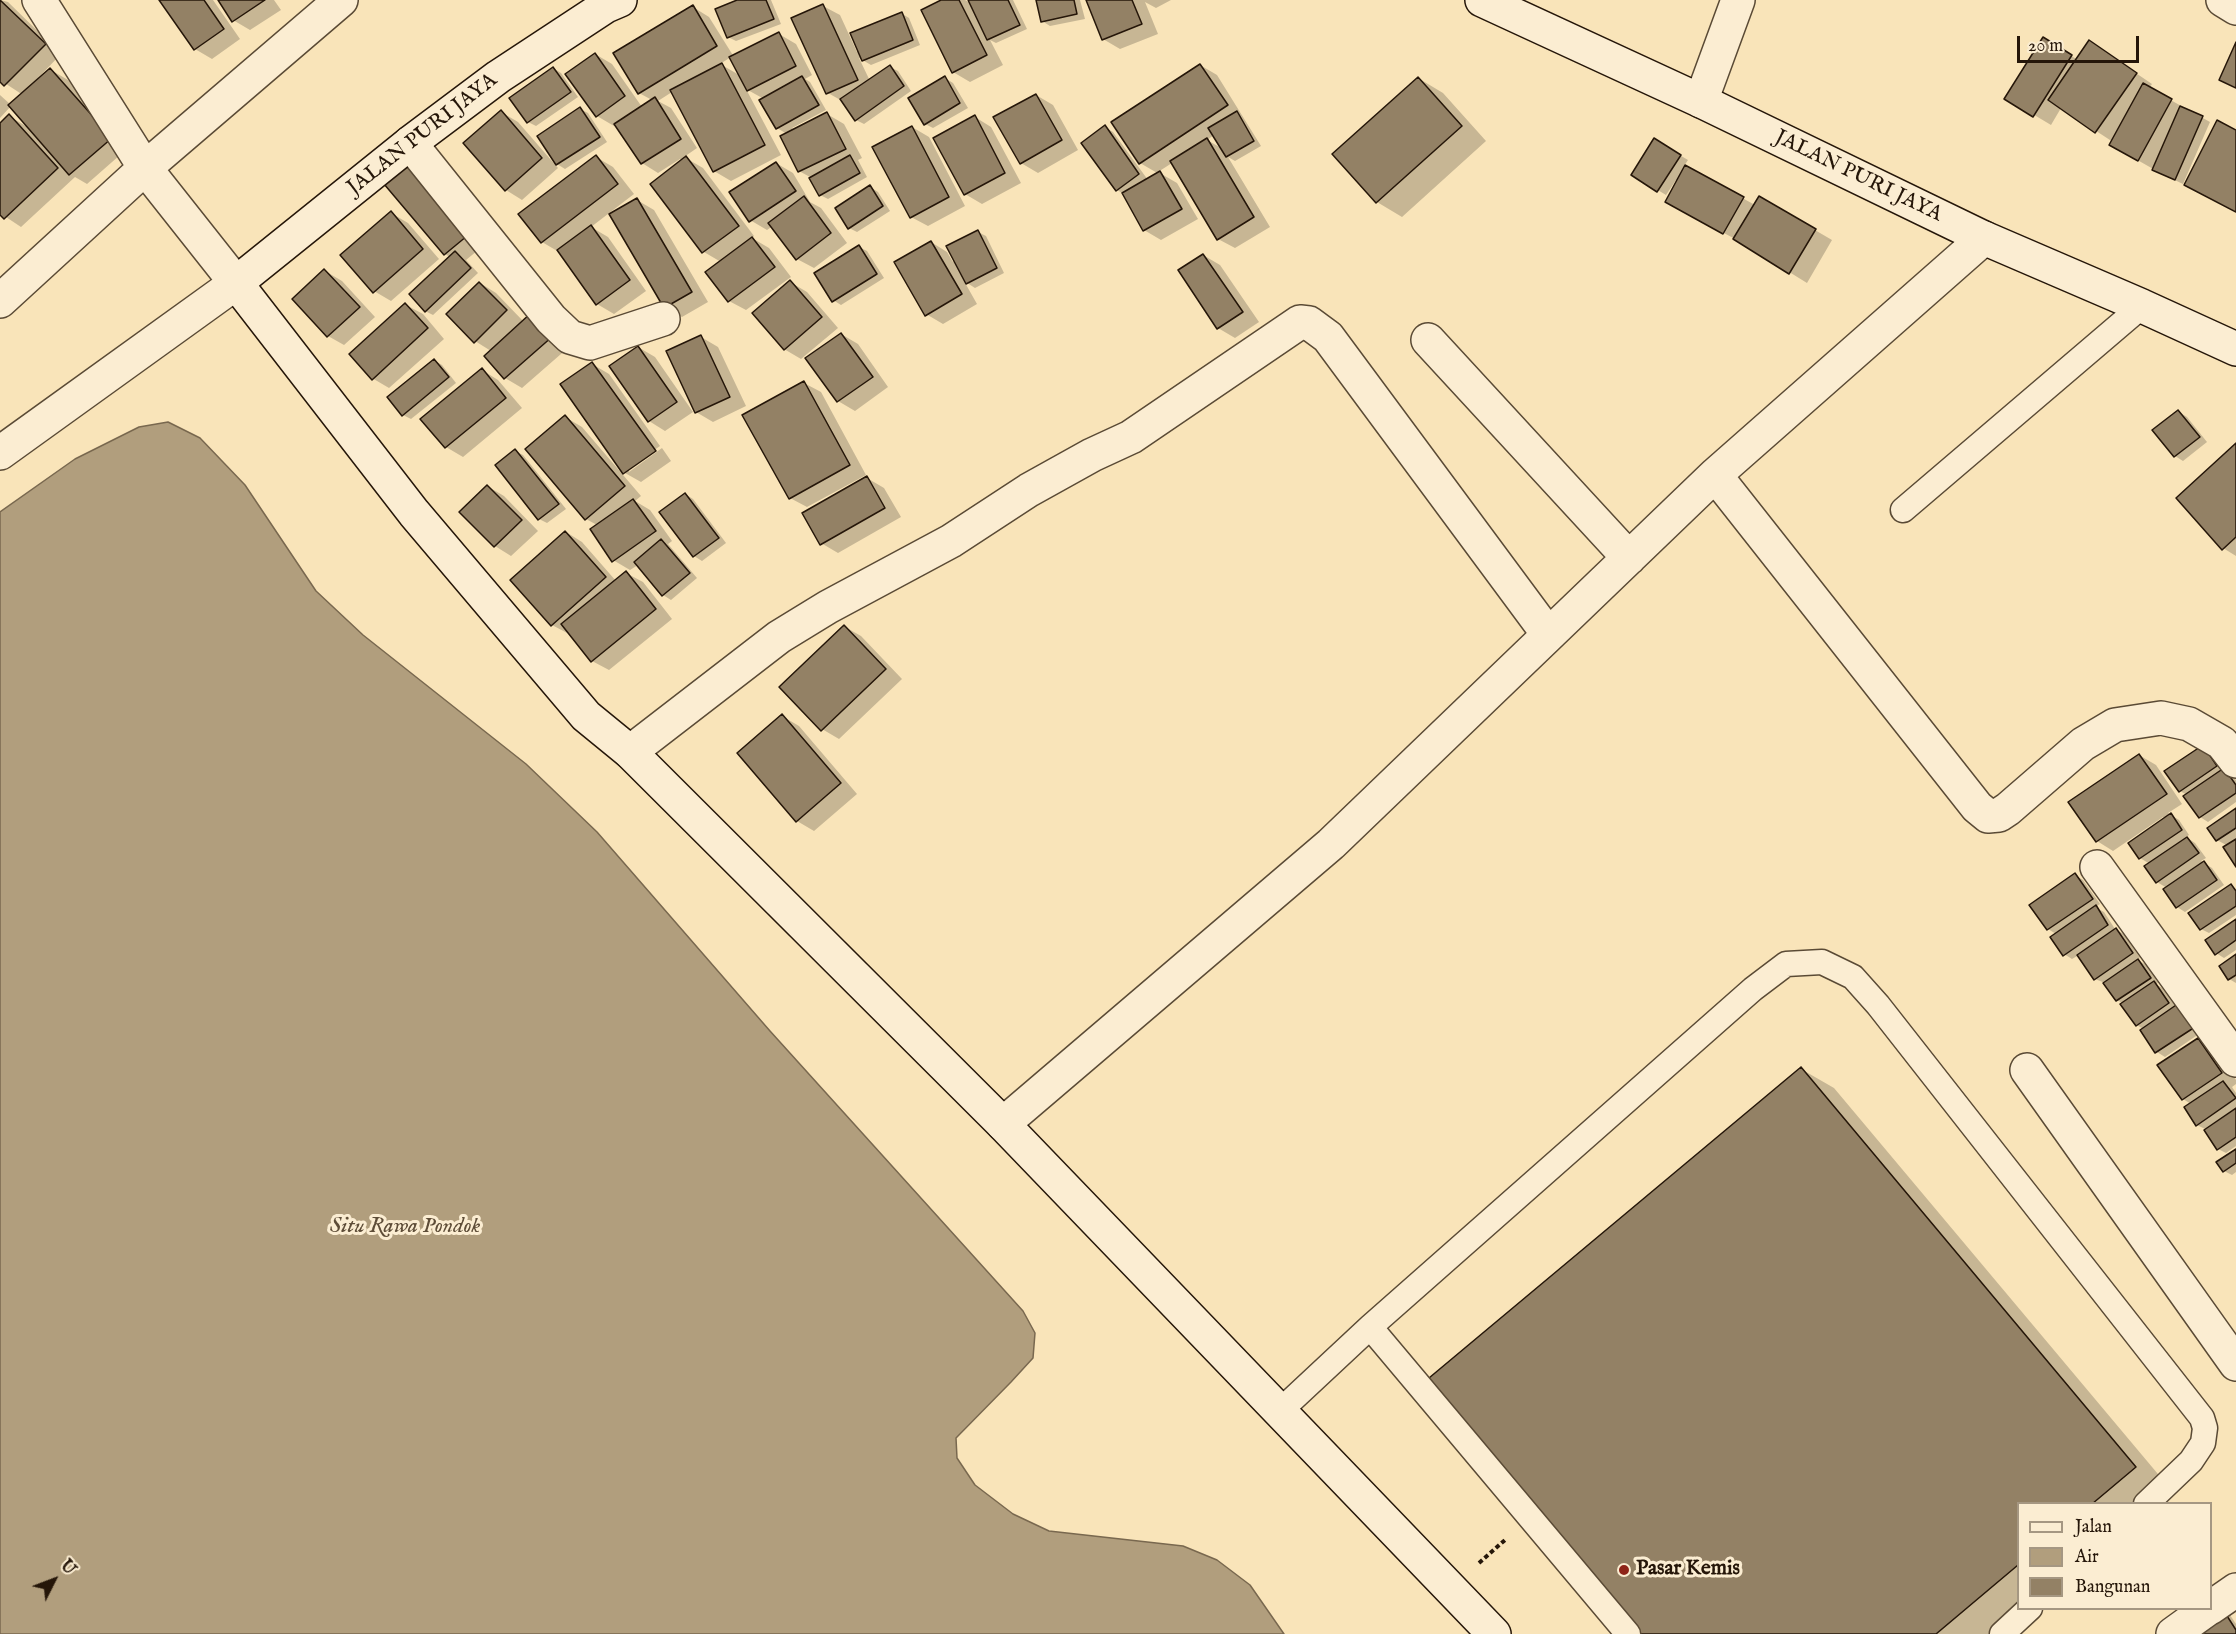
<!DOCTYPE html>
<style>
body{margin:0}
#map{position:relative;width:2236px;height:1634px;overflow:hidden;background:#f9e4b9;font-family:"IM FELL English",serif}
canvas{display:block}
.legend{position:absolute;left:2017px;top:1502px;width:195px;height:108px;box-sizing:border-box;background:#fbedd2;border:2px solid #a59782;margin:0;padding:8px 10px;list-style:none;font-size:18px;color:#251609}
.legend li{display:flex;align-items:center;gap:12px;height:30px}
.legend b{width:30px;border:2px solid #a59782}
.north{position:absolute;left:24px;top:1550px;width:60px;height:60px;-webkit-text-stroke:4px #fbedd2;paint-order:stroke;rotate:48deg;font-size:16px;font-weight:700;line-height:24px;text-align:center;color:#251609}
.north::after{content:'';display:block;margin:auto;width:21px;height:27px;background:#251609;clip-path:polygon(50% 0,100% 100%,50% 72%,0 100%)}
.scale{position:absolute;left:2017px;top:36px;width:122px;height:27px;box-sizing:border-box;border:3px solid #251609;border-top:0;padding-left:8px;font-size:18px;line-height:21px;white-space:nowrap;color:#251609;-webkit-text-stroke:4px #fbedd2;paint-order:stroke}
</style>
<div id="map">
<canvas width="2236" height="1634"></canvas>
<ul class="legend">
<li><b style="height:8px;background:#fbedd2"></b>Jalan</li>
<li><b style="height:16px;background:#b19e7d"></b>Air</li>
<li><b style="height:16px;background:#938165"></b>Bangunan</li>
</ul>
<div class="north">U</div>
<div class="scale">20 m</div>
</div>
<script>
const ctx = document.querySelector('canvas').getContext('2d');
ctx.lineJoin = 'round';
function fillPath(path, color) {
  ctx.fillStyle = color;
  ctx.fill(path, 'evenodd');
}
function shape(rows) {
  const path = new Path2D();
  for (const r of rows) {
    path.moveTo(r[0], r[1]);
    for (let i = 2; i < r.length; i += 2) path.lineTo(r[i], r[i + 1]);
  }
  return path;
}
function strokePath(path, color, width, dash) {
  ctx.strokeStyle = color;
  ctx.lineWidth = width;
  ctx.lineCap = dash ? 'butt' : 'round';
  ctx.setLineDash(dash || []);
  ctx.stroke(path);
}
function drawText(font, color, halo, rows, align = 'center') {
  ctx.font = font + ' "IM FELL English",serif';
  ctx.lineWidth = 6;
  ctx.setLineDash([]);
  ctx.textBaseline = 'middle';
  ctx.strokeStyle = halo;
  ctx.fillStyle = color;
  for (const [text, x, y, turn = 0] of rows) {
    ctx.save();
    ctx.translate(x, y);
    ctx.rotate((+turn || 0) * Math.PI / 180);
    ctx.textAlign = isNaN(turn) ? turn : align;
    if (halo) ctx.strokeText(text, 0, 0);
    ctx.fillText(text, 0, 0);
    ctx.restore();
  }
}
const water = shape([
 [168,422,200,438,245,485,316,591,363,635,526,764,597,832,770,1031,1023,1311,1035,1333,1033,1358,1011,1382,956,1438,957,1458,975,1485,1013,1514,1049,1531,1183,1546,1217,1560,1250,1585,1284,1634,0,1634,0,512,75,459,139,427,168,422]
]);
fillPath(water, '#b19e7d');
strokePath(water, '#79684f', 1.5);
fillPath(shape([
 [0,0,8,2,61,54,37,79,39,81,51,70,68,80,128,148,87,184,75,177,21,227,0,213,0,125,9,116,29,128,11,106,0,118,0,95,11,105,23,95,0,80],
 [161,0,213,0,240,39,212,59,195,49],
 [220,0,274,0,281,10,250,30,233,20],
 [741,0,771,0,781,24,736,41,728,37],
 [944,0,965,0,972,4,970,0,1013,0,1027,29,996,43,990,40,1003,65,970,82,953,72],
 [1037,0,1080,0,1085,19,1050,26,1042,21],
 [1087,0,1171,0,1156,8,1145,2,1158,34,1120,49,1103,39],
 [823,6,840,15,857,52,901,13,909,18,920,45,871,65,859,58,870,81,890,67,898,71,911,91,864,124,856,120,844,102,828,93],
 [693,7,709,17,734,57,779,34,796,44,812,75,805,79,810,82,826,110,792,128,794,130,827,114,844,124,862,158,858,160,867,177,828,199,820,195,810,177,799,171,787,134,777,128,764,99,746,89,781,155,731,181,714,171,672,92,658,101,671,108,697,148,684,157,703,168,754,236,752,238,769,248,791,277,746,310,729,301,721,262,704,252,652,184,682,161,680,159,658,173,642,163,616,124,614,126,597,116,595,54,612,64,642,107,652,100,639,93],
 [731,57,741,76,720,64],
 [2090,42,2152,84,2149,88,2210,122,2183,184,2162,174,2111,145,2113,142,2061,108,2051,125,2006,98,2060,49,2078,60],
 [1200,65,1217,75,1261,146,1235,161,1228,157,1270,227,1235,248,1218,239,1172,163,1158,172,1177,183,1198,219,1161,240,1144,230,1124,194,1117,190,1105,127,1113,132,1148,180,1159,174,1140,163],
 [1214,135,1223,149,1207,140],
 [553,68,561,73,578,97,536,126,528,122],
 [945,78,953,83,968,108,933,128,925,124],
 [1418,78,1443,93,1486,141,1402,217,1377,202],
 [1036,95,1053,105,1078,150,1038,173,1021,163],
 [580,109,588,113,607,142,565,169,557,164,539,136],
 [501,112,518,122,558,168,522,200,506,190],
 [975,117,991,127,1021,183,982,204,965,194],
 [912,127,929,137,965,206,928,226,911,217],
 [1654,140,1688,160,1684,166,1755,205,1760,198,1832,240,1807,283,1739,241,1684,212,1678,181,1676,180,1666,195,1633,175],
 [596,157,613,167,634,194,591,227,608,237,646,291,614,314,597,304,559,252,542,242],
 [776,163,793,173,810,202,821,208,847,243,814,268,797,259,773,226,767,230,750,220],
 [386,184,489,241,466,260,478,273,433,315,425,311,450,257,445,254],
 [870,187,878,192,890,211,857,232,849,228],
 [637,200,654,210,708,302,682,317,666,307],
 [391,213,408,223,439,259,391,301,374,291],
 [978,232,986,236,1004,273,975,288,964,281,977,304,943,324,926,314,931,242,947,252,953,262],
 [859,247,867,251,884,278,841,305,833,300],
 [1203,255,1220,265,1259,322,1235,338,1218,328],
 [325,271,342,281,375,317,344,345,328,336],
 [790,282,807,292,838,328,801,359,784,349],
 [480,283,496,293,524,322,569,347,522,388,505,378,486,356,491,351,475,341],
 [406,305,423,314,444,339,389,388,372,378],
 [841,334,858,344,888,387,855,411,838,401,807,359],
 [701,337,718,347,746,406,713,422,696,412],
 [638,347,655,357,693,412,665,431,649,421],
 [434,360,442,365,456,383,411,419,403,415],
 [592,364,609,374,660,446,629,468,629,472,662,448,671,461,641,482,625,473],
 [482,370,498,380,522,408,463,457,446,447],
 [804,383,821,392,866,475,807,507,790,498],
 [2179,412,2187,417,2207,442,2183,461,2175,456],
 [565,417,582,427,641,496,635,501,650,510,672,541,668,544,697,578,671,600,663,595,638,565,630,570,613,560,597,525,586,519],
 [2236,445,2236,556,2223,548],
 [515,451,523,455,566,509,547,523,539,519],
 [867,478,884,488,901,517,838,553,821,543],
 [487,486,504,496,538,531,511,556,495,546],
 [685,494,693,499,726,543,702,561,694,556,661,513],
 [566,532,582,542,616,581,626,573,643,582,672,619,609,670,592,661,570,633,569,634,552,625],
 [845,627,861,636,902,679,839,739,822,729],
 [782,716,799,726,857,794,814,831,797,821],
 [2203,746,2236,780,2236,802,2208,822,2200,817,2187,795,2180,791],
 [2139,755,2156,765,2182,804,2168,813,2179,820,2189,835,2186,837,2195,843,2206,858,2201,861,2212,868,2224,885,2185,912,2177,907,2167,888,2157,882,2150,864,2140,858,2165,819,2163,817,2113,851,2097,841],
 [2236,810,2236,864,2228,846,2217,840],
 [2075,875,2083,880,2100,904,2095,907,2104,912,2115,929,2124,934,2140,958,2137,960,2147,965,2158,983,2156,984,2162,988,2176,1007,2202,1032,2165,1057,2157,1052,2142,1030,2143,1029,2137,1025,2124,1004,2117,1000,2105,983,2095,979,2079,955,2072,959,2064,954,2056,934,2048,929],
 [2231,886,2236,889,2236,915,2209,933,2201,929],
 [2236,921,2236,950,2224,958,2216,953],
 [2236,956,2236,983,2229,979,2221,966],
 [2198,1040,2215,1049,2236,1080,2236,1084,2232,1087,2236,1093,2236,1146,2226,1153,2218,1149,2205,1129,2197,1125,2191,1104,2183,1099],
 [1801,1069,1834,1088,2168,1486,2147,1504,2018,1504,2018,1608,1991,1634,1635,1634],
 [2236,1151,2236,1172,2232,1175,2224,1171],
 [2222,1610,2230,1615,2236,1624,2236,1634]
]), '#0003');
const building = shape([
 [0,0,46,44,4,86,0,82,0,0],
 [159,0,204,0,224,29,194,50,159,0],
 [218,0,265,0,232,22,218,0],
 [737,0,766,0,774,19,727,38,715,9,737,0],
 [941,0,959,0,987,55,952,73,921,10,941,0],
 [968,0,1008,0,1020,25,987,40,968,0],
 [1036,0,1074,0,1077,14,1041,22,1036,0],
 [1086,0,1132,0,1142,24,1102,40,1086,0],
 [823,4,858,80,826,94,791,18,823,4],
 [693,5,717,46,638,94,613,53,693,5],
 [902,12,913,40,862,61,850,33,902,12],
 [779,32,796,66,747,91,729,57,779,32],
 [2043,37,2072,55,2033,117,2004,99,2043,37],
 [2089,40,2137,73,2095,133,2048,100,2089,40],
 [2236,42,2236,88,2219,80,2236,42],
 [595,53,625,96,596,117,565,74,595,53],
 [722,63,765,145,713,172,670,90,722,63],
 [1200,64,1228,105,1139,164,1111,122,1200,64],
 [890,65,904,86,855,121,840,99,890,65],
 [553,67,571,92,527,123,509,98,553,67],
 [50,68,112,138,69,175,8,105,50,68],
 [802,76,819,105,776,129,759,100,802,76],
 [945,76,960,103,924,125,908,98,945,76],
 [1418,77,1462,126,1376,203,1332,154,1418,77],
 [2143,83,2172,99,2138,161,2109,145,2143,83],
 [1036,94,1062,140,1020,164,993,117,1036,94],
 [655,97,681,139,641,164,614,124,655,97],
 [2180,106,2203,116,2175,180,2152,170,2180,106],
 [580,107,600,137,556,165,537,136,580,107],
 [501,110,542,158,505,191,463,143,501,110],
 [1237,111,1254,141,1226,157,1208,128,1237,111],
 [827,112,846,149,798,172,780,136,827,112],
 [9,114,58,168,4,219,0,215,0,123,9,114],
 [975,115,1005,173,964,195,933,138,975,115],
 [2217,120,2236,130,2236,212,2184,185,2217,120],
 [1105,125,1139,174,1116,191,1081,143,1105,125],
 [912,126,949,197,910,218,872,147,912,126],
 [1207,138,1254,217,1217,240,1170,161,1207,138],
 [1654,138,1681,155,1657,192,1631,175,1654,138],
 [596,155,618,184,541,243,518,214,596,155],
 [850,155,860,173,819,196,809,178,850,155],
 [686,156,739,226,702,253,650,184,686,156],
 [413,160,473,231,444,255,384,184,413,160],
 [776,162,796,191,749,222,729,192,776,162],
 [1685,165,1744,197,1723,234,1665,202,1685,165],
 [1160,171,1182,209,1143,231,1122,193,1160,171],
 [870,185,883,206,848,229,835,208,870,185],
 [804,196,831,233,796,260,768,223,804,196],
 [1759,196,1816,229,1789,274,1733,239,1759,196],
 [637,198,692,292,664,308,609,214,637,198],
 [391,211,423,249,373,293,340,255,391,211],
 [591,225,630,280,596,305,557,250,591,225],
 [978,230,997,268,966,284,946,246,978,230],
 [752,237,775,267,728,302,705,272,752,237],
 [931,241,962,294,925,316,894,262,931,241],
 [859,245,877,274,832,302,814,273,859,245],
 [455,251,471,268,425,312,409,294,455,251],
 [1203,254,1243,312,1217,329,1178,270,1203,254],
 [324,269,360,307,327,337,292,299,324,269],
 [790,280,822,317,784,350,752,313,790,280],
 [479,282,507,310,474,343,446,314,479,282],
 [405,303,428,328,372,380,349,354,405,303],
 [532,312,553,336,504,379,484,356,532,312],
 [841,333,873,377,837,402,805,358,841,333],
 [701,335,730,397,695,413,666,351,701,335],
 [638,346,677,402,648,422,609,366,638,346],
 [434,359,449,377,402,416,387,397,434,359],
 [592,362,656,451,623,474,560,384,592,362],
 [482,368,506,398,445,448,420,419,482,368],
 [804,381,850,465,789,499,742,415,804,381],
 [2178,410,2200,437,2174,457,2152,430,2178,410],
 [565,415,625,486,585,520,525,449,565,415],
 [2236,443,2236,537,2222,550,2176,498,2236,443],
 [515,449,559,504,538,520,495,465,515,449],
 [867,476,885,508,820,545,802,513,867,476],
 [487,485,522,520,494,547,459,512,487,485],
 [685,493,719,538,693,557,659,512,685,493],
 [633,499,656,531,612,562,590,529,633,499],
 [565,531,606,577,551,626,510,580,565,531],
 [661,539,690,573,662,596,634,562,661,539],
 [626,571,656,609,591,662,561,624,626,571],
 [844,625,886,669,821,731,779,687,844,625],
 [782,714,841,783,796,822,737,753,782,714],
 [2203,745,2217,766,2179,792,2164,771,2203,745],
 [2139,754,2167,794,2096,842,2068,802,2139,754],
 [2224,768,2236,785,2236,793,2199,818,2183,796,2224,768],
 [2236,808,2236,828,2216,841,2207,828,2236,808],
 [2171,813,2182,830,2139,859,2128,843,2171,813],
 [2187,837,2199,853,2156,883,2144,866,2187,837],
 [2236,839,2236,867,2223,847,2236,839],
 [2204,861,2217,880,2176,908,2163,889,2204,861],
 [2075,873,2093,899,2047,930,2029,905,2075,873],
 [2231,884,2236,891,2236,906,2200,930,2188,913,2231,884],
 [2096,905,2108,925,2063,956,2050,937,2096,905],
 [2236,919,2236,940,2215,955,2205,940,2236,919],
 [2116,928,2133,953,2094,980,2077,955,2116,928],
 [2236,954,2236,975,2228,980,2219,966,2236,954],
 [2138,959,2151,978,2116,1001,2103,983,2138,959],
 [2154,981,2169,1003,2136,1026,2120,1004,2154,981],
 [2179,1003,2195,1027,2155,1053,2140,1030,2179,1003],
 [2198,1038,2222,1073,2182,1100,2157,1065,2198,1038],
 [1801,1067,2136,1467,2092,1504,2018,1504,2018,1565,1936,1634,1633,1634,1423,1383,1801,1067],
 [2223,1081,2236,1098,2196,1126,2184,1107,2223,1081],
 [2236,1108,2236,1137,2217,1150,2204,1130,2236,1108],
 [2236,1149,2236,1163,2223,1172,2216,1162,2236,1149],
 [2222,1608,2236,1630,2236,1634,2184,1634,2222,1608]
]);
fillPath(building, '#938165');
strokePath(building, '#251609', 1.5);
const lane = shape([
 [1903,510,2142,306],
 [1370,1327,1628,1634],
 [1280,1411,1370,1327,1753,989,1786,964,1822,962,1853,977,1878,1005,2202,1418,2205,1428,2203,1443,2191,1461,2146,1504],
 [2002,1634,2030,1608]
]);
const street = shape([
 [2223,0,2236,8],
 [1701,101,1738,0],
 [410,143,551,319,570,337,590,343,663,319],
 [0,301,145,168,341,0],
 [1428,340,1629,558],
 [0,453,236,283,145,168,39,0],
 [1715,475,1977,807,1988,816,1999,815,2008,809,2083,744,2115,725,2161,718,2189,724,2222,743,2236,761],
 [630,752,779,637,828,607,951,541,1029,490,1092,455,1131,437,1300,322,1309,323,1328,337,1548,634],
 [2097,867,2236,1060],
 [2027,1070,2236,1364],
 [1003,1124,1331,844,1715,475,1984,238],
 [2210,1608,2236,1590],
 [2173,1634,2209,1608]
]);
const secondary = shape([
 [620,0,606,6,498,77,410,143,236,283,414,513,586,716,630,752,1003,1124,1494,1634],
 [1482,0,1701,101,1984,238,2142,306,2236,349]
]);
strokePath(lane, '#5a4a35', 27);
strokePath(street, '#5a4a35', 36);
strokePath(secondary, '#251609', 36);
strokePath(shape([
 [1479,1563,1505,1540]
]), '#251609', 4, [4.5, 3]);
strokePath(lane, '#fbedd2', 24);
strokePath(street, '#fbedd2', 33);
strokePath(secondary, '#fbedd2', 33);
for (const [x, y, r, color] of [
 [1624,1570,6,"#8f2418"]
]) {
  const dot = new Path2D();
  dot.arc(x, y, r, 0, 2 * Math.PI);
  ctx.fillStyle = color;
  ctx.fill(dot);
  strokePath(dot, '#fbedd2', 2);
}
drawText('21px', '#251609', '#fbedd2', [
 ["JALAN PURI JAYA",423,135,-38],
 ["JALAN PURI JAYA",1858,177,26]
]);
drawText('bold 21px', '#251609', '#fbedd2', [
 ["Pasar Kemis",1636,1570]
], 'left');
drawText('italic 22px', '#5d4c37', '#fbedd2', [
 ["Situ Rawa Pondok",405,1227]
]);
</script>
